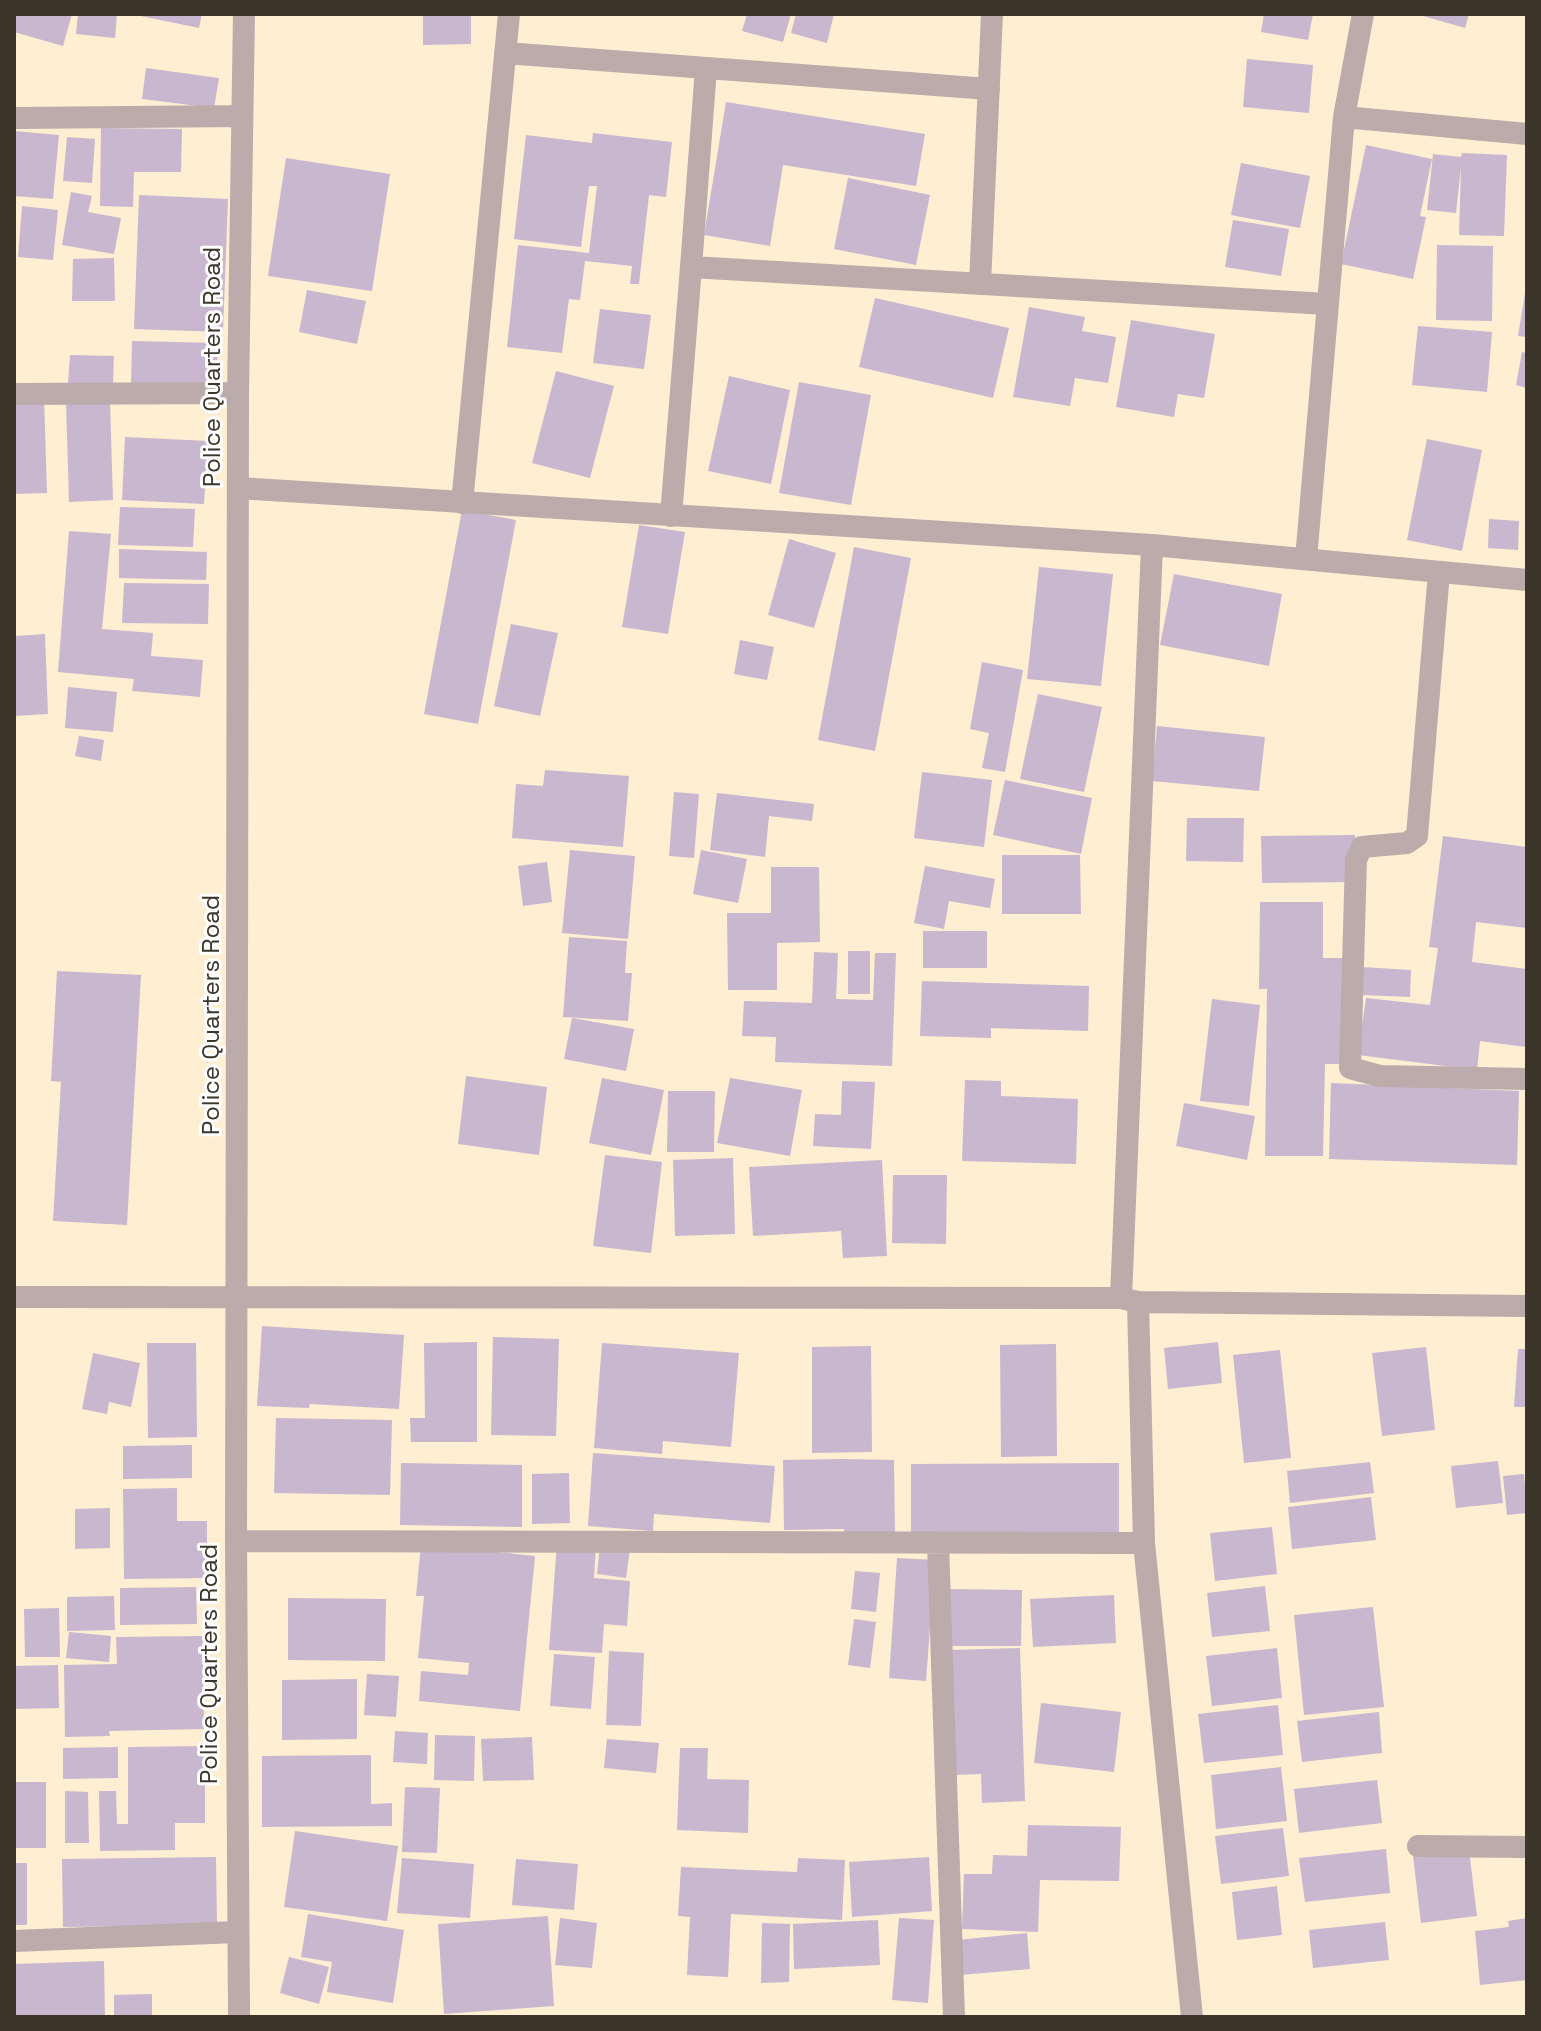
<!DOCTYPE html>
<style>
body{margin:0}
#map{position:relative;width:1541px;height:2031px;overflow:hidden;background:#feeed2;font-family:"Space Grotesk",sans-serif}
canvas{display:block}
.frame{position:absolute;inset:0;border:16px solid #3b352a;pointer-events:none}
</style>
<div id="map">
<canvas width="1541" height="2031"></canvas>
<div class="frame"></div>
</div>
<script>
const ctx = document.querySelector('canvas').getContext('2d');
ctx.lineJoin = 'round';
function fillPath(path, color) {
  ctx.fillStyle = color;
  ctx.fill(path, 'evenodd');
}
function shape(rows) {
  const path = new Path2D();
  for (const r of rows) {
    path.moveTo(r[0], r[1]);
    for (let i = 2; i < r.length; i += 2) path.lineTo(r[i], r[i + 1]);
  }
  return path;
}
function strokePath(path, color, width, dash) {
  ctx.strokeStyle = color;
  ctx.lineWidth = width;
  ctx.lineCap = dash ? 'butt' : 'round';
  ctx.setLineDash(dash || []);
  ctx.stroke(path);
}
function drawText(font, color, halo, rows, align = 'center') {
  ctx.font = font + ' "Space Grotesk",sans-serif';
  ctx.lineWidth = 6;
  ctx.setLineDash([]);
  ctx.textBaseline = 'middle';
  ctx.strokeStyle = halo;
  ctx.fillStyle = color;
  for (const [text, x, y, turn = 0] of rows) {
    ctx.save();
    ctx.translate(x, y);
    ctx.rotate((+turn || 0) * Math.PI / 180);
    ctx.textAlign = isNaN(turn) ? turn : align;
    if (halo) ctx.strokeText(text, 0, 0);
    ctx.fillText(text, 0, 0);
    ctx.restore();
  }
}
fillPath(shape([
 [14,14,72,14,63,46,14,32],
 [78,14,117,14,115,38,76,34],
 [131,14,202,14,199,28],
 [423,14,471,14,471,44,423,45],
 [747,14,791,14,783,42,742,31],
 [796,14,834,14,827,43,791,33],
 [1264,14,1313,14,1308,40,1261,32],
 [1416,14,1469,14,1465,28],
 [1247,59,1313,65,1309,113,1243,107],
 [146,68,219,78,214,108,142,99],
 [726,102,925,134,916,186,783,165,770,246,704,235],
 [101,128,182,129,181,172,134,172,133,207,100,206],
 [14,131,59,135,53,199,14,196],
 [593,133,672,142,666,197,649,195,639,284,630,284,632,266,585,261,580,300,569,299,562,353,507,347,518,245,589,253,597,186,589,186,581,247,514,239,526,135,592,143],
 [67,137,95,139,92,183,63,181],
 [1366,145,1432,159,1420,216,1426,217,1413,279,1341,264],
 [1462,153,1507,155,1504,236,1459,235,1461,167,1456,213,1427,210,1433,154,1461,157],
 [286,158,390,174,372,291,268,276],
 [1241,163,1310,176,1300,228,1231,215],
 [848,178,930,195,916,265,834,249],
 [71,192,92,196,88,212,121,218,114,254,62,245],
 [139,195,228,199,223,332,134,329],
 [22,206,58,210,53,260,18,257],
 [1233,220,1289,229,1281,276,1225,267],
 [1437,245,1493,246,1492,321,1436,320],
 [114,258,115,301,72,301,73,259],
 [307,290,366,301,357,344,299,332],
 [1525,293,1527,293,1527,337,1518,336],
 [875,298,1009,328,993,398,859,367],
 [1029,307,1085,317,1082,331,1116,337,1108,383,1075,378,1070,406,1013,397],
 [600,309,651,315,644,369,593,363],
 [1131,320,1215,334,1204,398,1178,394,1174,417,1116,407],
 [1418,326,1492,332,1487,392,1412,385],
 [132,341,218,343,216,386,131,384],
 [1522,352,1527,353,1527,388,1516,385],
 [70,355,114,356,113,385,68,383],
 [556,371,614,386,590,478,532,463],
 [729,376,790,390,771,484,708,471],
 [799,382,871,395,851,505,779,493],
 [14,398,44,398,47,493,14,494],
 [110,402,113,500,69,502,66,403],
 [125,437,208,441,204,504,122,500],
 [1427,439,1482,450,1462,551,1407,540],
 [120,507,195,509,193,547,118,545],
 [462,510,516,520,478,724,424,714],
 [1489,519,1519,521,1518,550,1488,548],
 [639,525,685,532,668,634,622,627],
 [69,531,111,534,102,629,153,633,151,656,203,660,200,697,132,691,134,679,58,672],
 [789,539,836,553,814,628,768,615],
 [854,547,911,558,875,751,818,740],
 [119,549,207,552,206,580,119,578],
 [1039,567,1113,574,1101,686,1027,679],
 [1174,574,1282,594,1269,666,1160,645],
 [124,583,209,584,208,624,122,623],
 [511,624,558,633,540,716,494,706],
 [45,634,48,714,14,716,15,636],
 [740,640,774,647,767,680,734,674],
 [982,662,1023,670,1005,772,982,768,989,733,970,729],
 [68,687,117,692,113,732,65,728],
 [1038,694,1102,707,1084,792,1020,779],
 [1157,726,1265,737,1259,791,1152,781],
 [79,736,104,740,101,761,75,756],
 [545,770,629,776,623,847,512,838,516,784,543,786],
 [922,772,992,780,984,847,914,838],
 [1005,780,1092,798,1081,854,993,835],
 [674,792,699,794,694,858,669,856],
 [717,793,814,804,812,821,769,816,765,857,710,850],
 [1187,818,1244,818,1243,862,1186,861],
 [1355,835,1355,882,1262,883,1261,836],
 [1443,836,1527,847,1527,928,1476,922,1472,962,1527,969,1526,1047,1480,1041,1477,1070,1358,1055,1366,998,1430,1005,1438,948,1429,947],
 [570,850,635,856,628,939,562,933],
 [701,850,747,859,738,903,693,894],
 [1002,855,1080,855,1081,914,1002,914],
 [547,862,552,902,523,906,518,866],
 [925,866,995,879,990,908,949,901,944,929,914,923],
 [771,867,819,867,820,942,777,943,777,990,728,990,727,913,771,913],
 [1260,902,1323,902,1323,958,1344,958,1343,1064,1325,1064,1323,1156,1265,1156,1267,989,1259,989],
 [923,931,987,931,987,968,923,968],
 [569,937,627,941,625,973,632,973,628,1021,563,1017],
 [848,951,870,951,870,994,848,994],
 [814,952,838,953,836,999,873,1000,875,953,896,953,892,1066,775,1062,776,1037,742,1036,744,1001,812,1003],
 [1362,967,1411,970,1410,997,1361,995],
 [57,971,141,975,127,1225,53,1221,61,1082,51,1081],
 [922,981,1089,986,1088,1031,991,1028,991,1038,920,1036],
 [1212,999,1260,1005,1249,1106,1200,1101],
 [572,1018,634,1029,626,1071,564,1059],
 [466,1076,547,1087,539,1155,458,1144],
 [602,1078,664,1090,651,1155,589,1143],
 [730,1078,802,1090,790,1156,717,1143],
 [965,1080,1001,1081,1001,1096,1078,1099,1076,1164,962,1161],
 [842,1081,875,1082,871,1149,813,1146,815,1114,841,1115],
 [1331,1083,1519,1091,1517,1165,1329,1159],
 [668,1091,715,1091,714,1152,667,1152],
 [1184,1103,1255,1116,1247,1160,1176,1146],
 [605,1155,662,1162,651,1253,593,1246],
 [733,1158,735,1234,675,1236,673,1160],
 [882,1160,887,1256,843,1258,841,1231,753,1236,749,1167],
 [893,1175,947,1175,946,1244,892,1243],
 [262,1326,404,1335,399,1409,310,1404,309,1408,257,1406],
 [493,1337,559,1339,556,1436,491,1435],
 [477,1342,477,1442,411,1442,410,1418,425,1418,424,1343],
 [1218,1342,1222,1383,1168,1389,1164,1348],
 [147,1343,196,1343,197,1437,148,1438],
 [602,1343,739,1353,731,1447,663,1441,662,1454,594,1448],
 [1056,1344,1057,1456,1001,1457,1000,1345],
 [871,1346,872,1452,812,1453,812,1347],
 [1426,1347,1435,1430,1382,1436,1372,1353],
 [1518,1349,1527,1349,1527,1407,1514,1407],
 [1280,1350,1291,1458,1244,1463,1233,1355],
 [93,1353,140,1363,131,1407,109,1402,107,1414,82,1409],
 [276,1418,392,1420,390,1495,274,1493],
 [192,1445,192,1478,123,1479,123,1446],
 [593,1453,775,1466,770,1523,654,1514,653,1531,588,1526],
 [843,1459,894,1460,895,1534,844,1535,844,1529,784,1530,783,1460],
 [1498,1461,1503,1503,1456,1508,1451,1466],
 [1370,1462,1374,1493,1290,1503,1287,1471],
 [401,1463,522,1465,522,1527,400,1525],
 [1119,1463,1119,1535,911,1534,911,1464],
 [569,1473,570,1523,532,1524,532,1474],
 [1524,1474,1527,1513,1507,1515,1503,1476],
 [177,1488,177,1521,207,1521,207,1578,124,1579,123,1489],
 [1371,1497,1376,1540,1292,1549,1288,1507],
 [110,1508,110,1548,75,1549,75,1509],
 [1272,1527,1277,1574,1215,1581,1210,1533],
 [557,1543,596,1546,594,1578,630,1581,627,1626,604,1624,602,1653,549,1650],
 [421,1544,535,1556,520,1711,419,1701,421,1671,468,1675,469,1663,418,1658,424,1596,416,1596],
 [600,1545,630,1549,626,1578,597,1574],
 [897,1558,935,1560,926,1681,889,1678],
 [855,1571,880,1573,876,1612,851,1609],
 [1265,1586,1270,1631,1212,1637,1207,1593],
 [196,1587,197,1624,120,1625,120,1588],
 [947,1589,1022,1590,1021,1646,947,1646],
 [1114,1595,1116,1643,1033,1647,1030,1599],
 [114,1596,115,1630,67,1631,67,1597],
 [288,1598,386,1599,385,1661,288,1660],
 [1373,1607,1384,1707,1304,1715,1294,1615],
 [59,1608,60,1657,25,1657,24,1609],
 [854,1619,876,1622,870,1668,848,1665],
 [69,1632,111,1636,109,1662,66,1658],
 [203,1636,204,1729,109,1731,110,1736,65,1737,64,1665,117,1664,116,1637],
 [1020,1648,1025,1801,982,1803,981,1774,953,1775,949,1650],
 [1277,1648,1282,1698,1212,1706,1206,1656],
 [609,1651,644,1653,641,1726,606,1725],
 [554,1654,595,1657,591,1709,550,1706],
 [58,1665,59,1708,14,1709,14,1666],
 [367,1674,399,1676,396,1717,364,1715],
 [357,1679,357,1739,282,1740,282,1680],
 [1041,1703,1121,1712,1114,1772,1034,1763],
 [1278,1705,1283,1755,1204,1763,1198,1714],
 [1379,1712,1382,1753,1302,1762,1297,1721],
 [395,1731,428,1733,427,1764,393,1762],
 [435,1735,475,1736,474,1781,434,1780],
 [532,1737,534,1780,483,1781,481,1739],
 [607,1739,659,1743,656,1773,604,1768],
 [205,1746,205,1823,175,1823,175,1850,100,1851,99,1791,116,1791,117,1824,128,1824,128,1747],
 [118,1747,118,1778,63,1779,63,1748],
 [680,1748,708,1748,707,1779,749,1780,748,1833,677,1830],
 [371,1755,371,1804,392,1803,392,1826,262,1827,262,1756],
 [1281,1767,1287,1821,1216,1829,1211,1775],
 [1377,1780,1382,1823,1299,1833,1294,1789],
 [14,1782,46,1782,46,1848,14,1848],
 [405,1787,440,1788,437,1853,402,1852],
 [65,1791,88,1792,89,1843,65,1843],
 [1028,1825,1121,1827,1119,1881,1040,1880,1038,1932,962,1929,964,1874,992,1874,993,1855,1027,1856],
 [1283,1828,1289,1876,1221,1884,1215,1836],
 [295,1831,398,1846,387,1921,284,1907],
 [1386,1849,1390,1893,1305,1902,1299,1858],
 [1469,1850,1477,1916,1421,1923,1413,1856],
 [216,1857,217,1925,63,1927,62,1859],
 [929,1857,932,1911,852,1917,849,1862],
 [402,1858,474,1864,470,1918,397,1913],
 [798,1858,845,1860,842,1920,731,1914,728,1977,687,1975,690,1917,678,1916,681,1867,797,1872],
 [516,1859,578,1864,574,1910,512,1905],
 [14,1863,27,1863,27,1925,14,1925],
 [1277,1886,1282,1935,1237,1940,1232,1892],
 [308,1914,404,1930,393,2003,327,1992,332,1962,301,1957],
 [548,1916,554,2006,444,2014,438,1924],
 [560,1918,597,1923,592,1968,555,1965],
 [899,1918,934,1920,928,2003,892,2000],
 [1527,1918,1527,1980,1480,1985,1475,1931,1509,1927,1508,1921],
 [878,1920,880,1965,794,1969,793,1924],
 [1385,1922,1389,1960,1313,1968,1309,1930],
 [762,1923,790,1924,789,1982,761,1983],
 [1027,1933,1030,1969,960,1975,957,1940],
 [289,1957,329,1967,319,2004,280,1993],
 [104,1961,105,2017,14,2017,14,1964],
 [152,1994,152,2017,114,2017,114,1995]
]), '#c9b6cf');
strokePath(shape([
 [505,53,989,89],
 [1344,117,1363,14],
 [14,118,242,116],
 [691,267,706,68],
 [980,284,992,14],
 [14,394,238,393],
 [238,488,1152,545,1121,1298],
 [462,503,509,14],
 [671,516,691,267,1327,304],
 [1152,545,1527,580],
 [1306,559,1344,117,1527,134],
 [1439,572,1417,836,1407,843,1362,847,1356,860,1350,1068,1380,1076,1527,1079],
 [14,1297,1121,1298,1138,1302,1527,1306],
 [1138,1302,1144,1543,1192,2017],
 [236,1541,1144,1543],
 [938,1544,954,2017],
 [1418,1846,1527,1847],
 [14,1941,237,1932],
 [239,2017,236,1541,238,393,244,14]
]), '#bbabab', 22);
drawText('24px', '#3b352a', '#fff', [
 ["Police Quarters Road",213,367,-90],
 ["Police Quarters Road",212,1015,-90],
 ["Police Quarters Road",210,1664,-90]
]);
</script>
